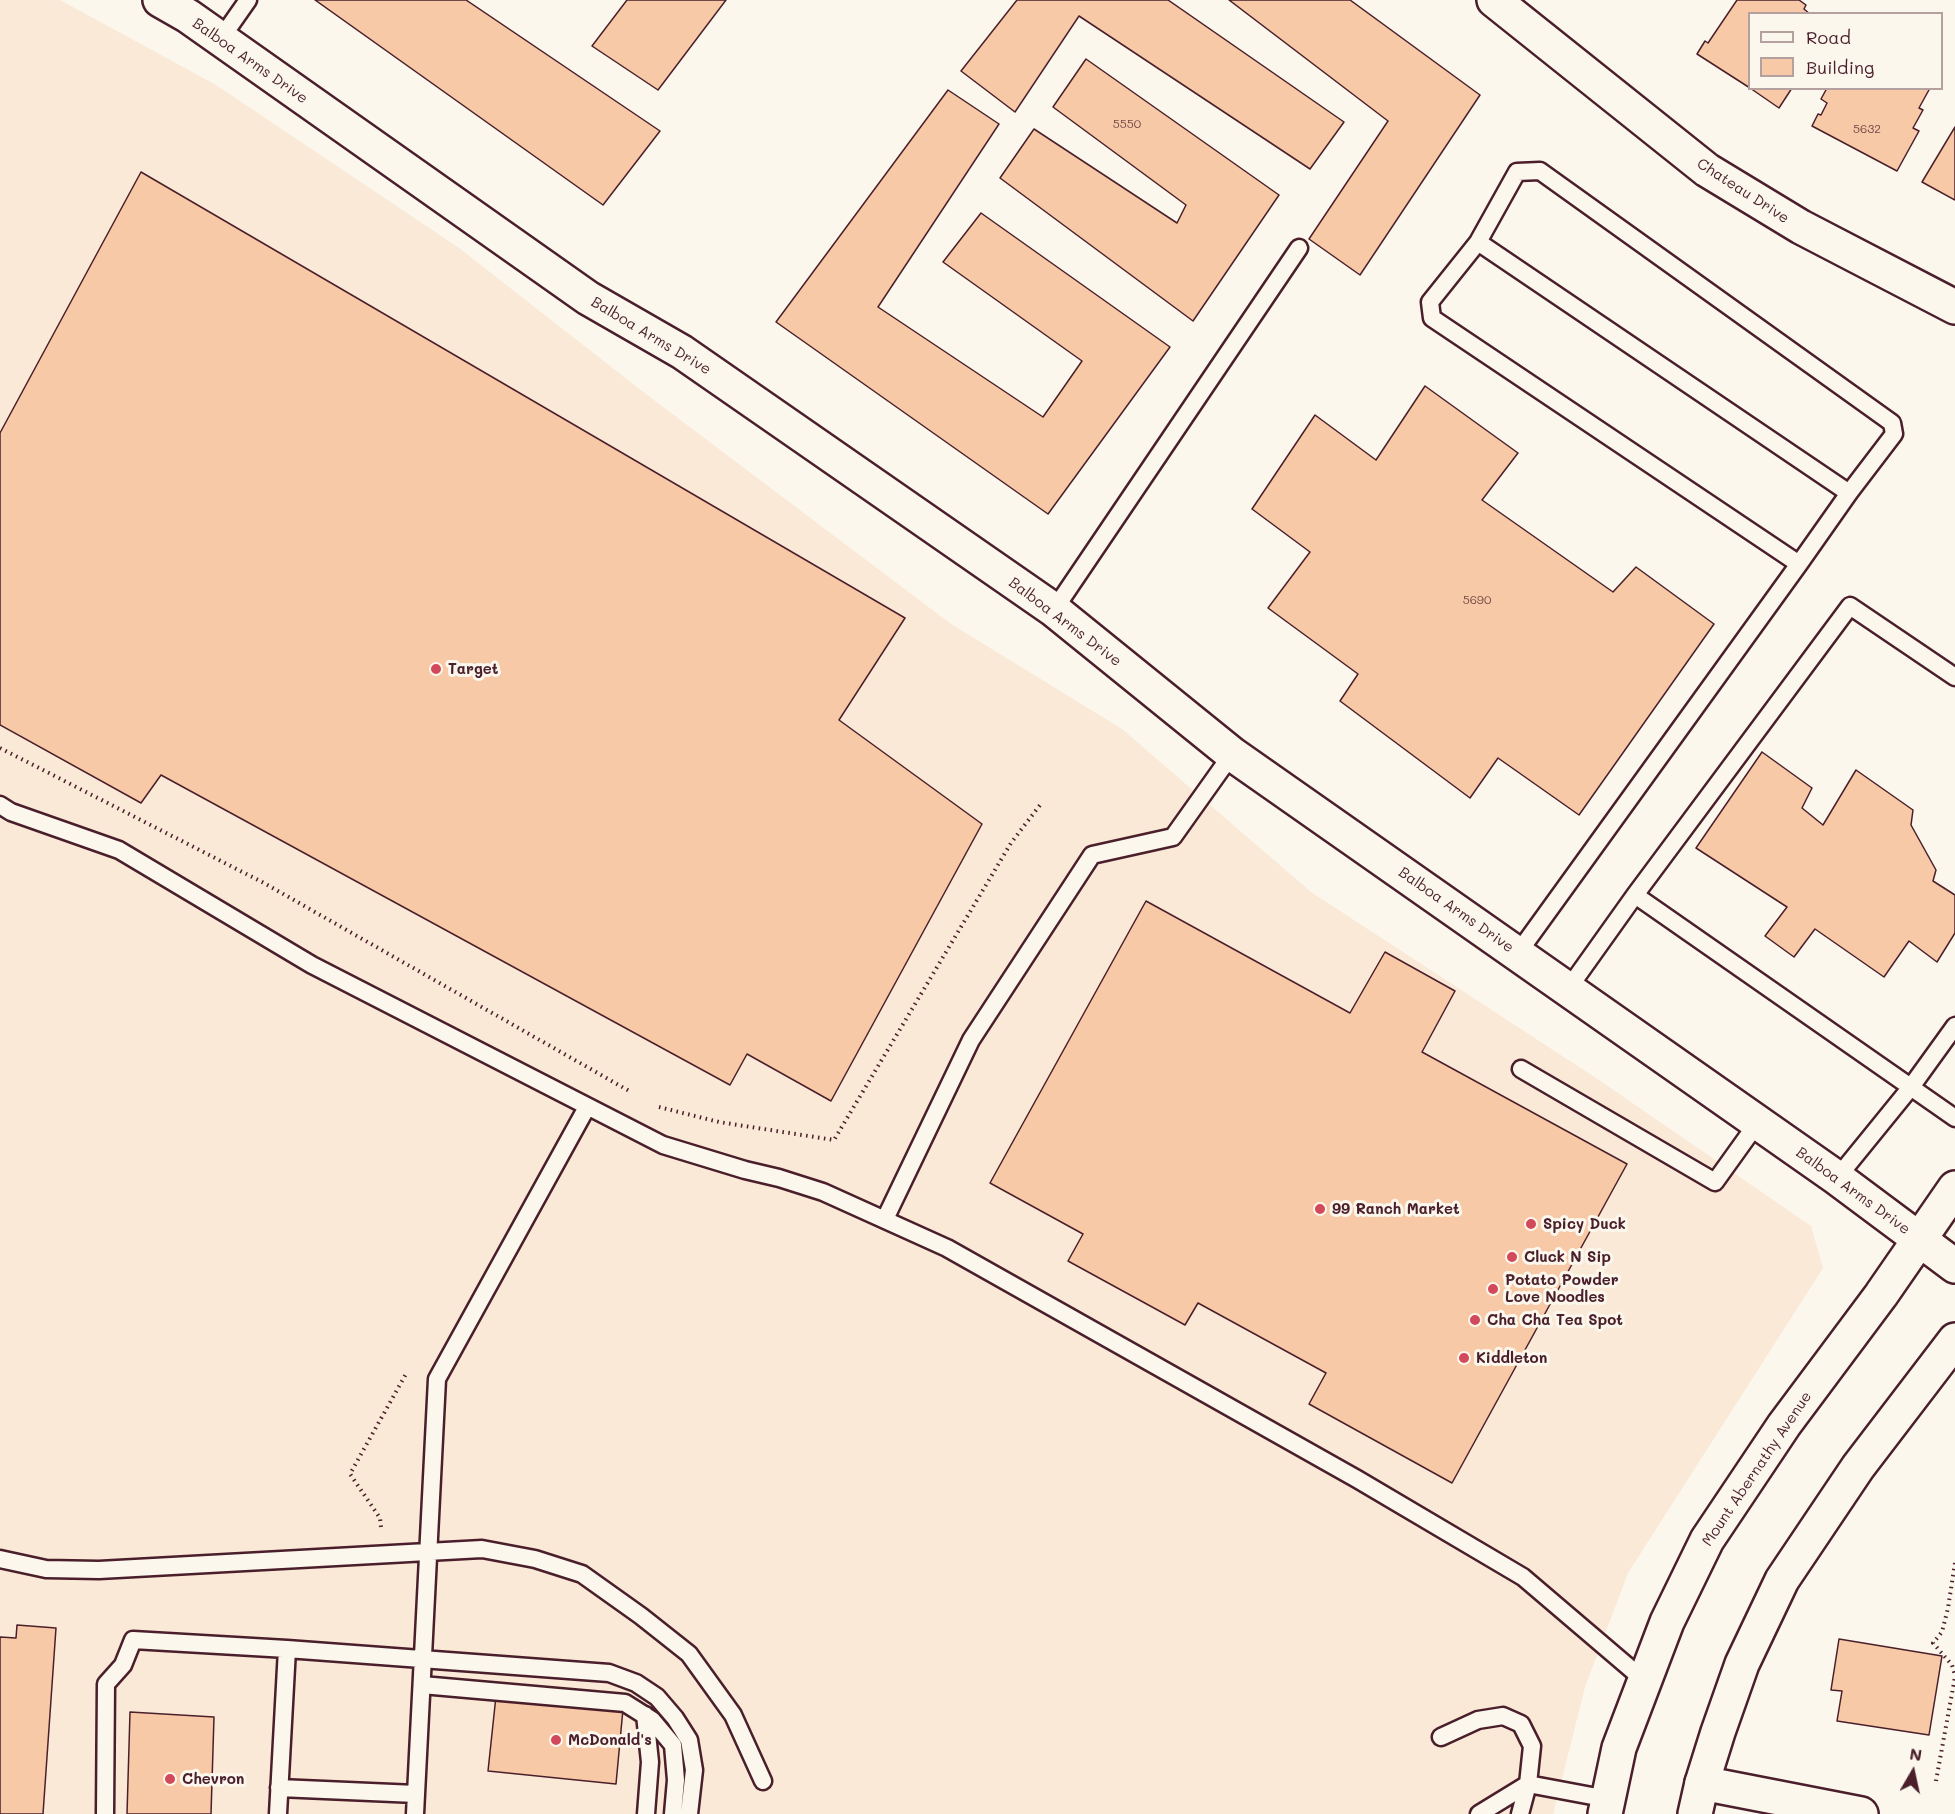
<!DOCTYPE html>
<style>
body{margin:0}
#map{position:relative;width:1955px;height:1814px;overflow:hidden;background:#fbf7ec;font-family:Mali,sans-serif}
canvas{display:block}
.legend{position:absolute;left:1748px;top:12px;width:195px;height:78px;box-sizing:border-box;background:#fbf7ec;border:2px solid #b4a19f;margin:0;padding:8px 10px;list-style:none;font-size:18px;color:#4a1f2b}
.legend li{display:flex;align-items:center;gap:12px;height:30px}
.legend b{width:30px;border:2px solid #b4a19f}
.north{position:absolute;left:1883px;top:1742px;width:60px;height:60px;-webkit-text-stroke:4px #fbf7ec;paint-order:stroke;rotate:9deg;font-size:16px;font-weight:700;line-height:24px;text-align:center;color:#4a1f2b}
.north::after{content:'';display:block;margin:auto;width:21px;height:27px;background:#4a1f2b;clip-path:polygon(50% 0,100% 100%,50% 72%,0 100%)}
</style>
<div id="map">
<canvas width="1955" height="1814"></canvas>
<ul class="legend">
<li><b style="height:8px;background:#fbf7ec"></b>Road</li>
<li><b style="height:16px;background:#f7c9a6"></b>Building</li>
</ul>
<div class="north">N</div>
</div>
<script>
const ctx = document.querySelector('canvas').getContext('2d');
ctx.lineJoin = 'round';
function fillPath(path, color) {
  ctx.fillStyle = color;
  ctx.fill(path, 'evenodd');
}
function shape(rows) {
  const path = new Path2D();
  for (const r of rows) {
    path.moveTo(r[0], r[1]);
    for (let i = 2; i < r.length; i += 2) path.lineTo(r[i], r[i + 1]);
  }
  return path;
}
function strokePath(path, color, width, dash) {
  ctx.strokeStyle = color;
  ctx.lineWidth = width;
  ctx.lineCap = dash ? 'butt' : 'round';
  ctx.setLineDash(dash || []);
  ctx.stroke(path);
}
function drawText(font, color, halo, rows, align = 'center') {
  ctx.font = font + ' Mali,sans-serif';
  ctx.lineWidth = 6;
  ctx.setLineDash([]);
  ctx.textBaseline = 'middle';
  ctx.strokeStyle = halo;
  ctx.fillStyle = color;
  for (const [text, x, y, turn = 0] of rows) {
    ctx.save();
    ctx.translate(x, y);
    ctx.rotate((+turn || 0) * Math.PI / 180);
    ctx.textAlign = isNaN(turn) ? turn : align;
    if (halo) ctx.strokeText(text, 0, 0);
    ctx.fillText(text, 0, 0);
    ctx.restore();
  }
}
fillPath(shape([
 [0,0,60,0,216,85,459,248,642,391,951,624,1122,729,1311,892,1599,1080,1811,1226,1823,1268,1628,1573,1585,1687,1553,1814,0,1814]
]), '#fae9d7');
const building = shape([
 [315,0,466,0,660,131,603,205,315,0],
 [627,0,726,0,658,90,592,46,627,0],
 [1017,0,1168,0,1344,122,1310,169,1079,16,1015,112,961,71,1017,0],
 [1229,0,1350,0,1480,95,1360,275,1309,239,1388,121,1229,0],
 [1737,0,1799,0,1806,5,1804,9,1810,14,1750,14,1750,88,1697,54,1705,41,1708,43,1737,0],
 [1086,59,1279,195,1193,321,1000,178,1034,129,1177,223,1186,205,1053,107,1086,59],
 [1750,88,1792,88,1779,108,1750,88],
 [1827,88,1930,88,1919,108,1923,110,1913,128,1919,131,1897,171,1812,126,1818,114,1821,115,1827,103,1821,99,1827,88],
 [948,90,999,124,878,307,1043,417,1082,361,943,262,981,213,1170,347,1048,514,776,322,948,90],
 [1955,127,1955,200,1922,182,1955,127],
 [141,172,905,618,839,720,982,824,831,1101,747,1054,730,1085,161,775,141,803,0,725,0,433,141,172],
 [1425,386,1518,453,1482,500,1613,592,1636,567,1714,624,1579,815,1498,758,1470,798,1340,701,1358,674,1268,608,1310,552,1252,509,1315,415,1376,460,1425,386],
 [1762,752,1812,788,1802,808,1823,825,1856,770,1913,810,1911,825,1936,870,1933,881,1955,895,1955,933,1937,962,1909,941,1884,977,1815,929,1794,957,1765,936,1787,907,1696,848,1762,752],
 [1146,901,1350,1013,1385,952,1455,991,1422,1052,1627,1164,1452,1483,1309,1404,1326,1373,1198,1303,1185,1325,1068,1261,1083,1234,990,1183,1146,901],
 [17,1625,56,1628,43,1814,0,1814,0,1637,16,1638,17,1625],
 [1839,1639,1942,1656,1929,1735,1837,1721,1842,1691,1831,1690,1839,1639],
 [496,1696,623,1709,616,1784,488,1771,496,1696],
 [130,1712,214,1717,211,1814,127,1814,130,1712]
]);
fillPath(building, '#f7c9a6');
strokePath(building, '#4a1f2b', 1.5);
const lane = shape([
 [220,40,248,0],
 [1478,242,1849,493],
 [1054,610,1299,248],
 [0,805,11,812,119,850,312,965,663,1145,745,1170,779,1178,823,1192,947,1248,1357,1479,1523,1577,1645,1681],
 [1635,895,1955,1118],
 [1518,953,1799,564,1849,493,1894,434,1892,423,1540,171,1517,172,1478,242,1430,302,1432,318,1799,564],
 [1568,989,1635,895,1850,606,1955,677],
 [1521,1069,1715,1182,1758,1122],
 [1837,1178,1911,1087,1955,1026],
 [885,1219,971,1040,1092,855,1173,837,1232,754],
 [0,1559,46,1569,99,1570,482,1549,535,1559,582,1574,641,1616,689,1654,733,1715,763,1781],
 [287,1649,609,1673,636,1683,657,1697,675,1718,689,1740,694,1770,689,1814],
 [422,1685,625,1703,652,1720,673,1745,676,1780,673,1814],
 [645,1715,650,1762,646,1814],
 [1441,1737,1478,1720,1503,1716,1521,1724,1532,1746,1528,1784,1479,1814],
 [279,1788,416,1794],
 [105,1814,106,1684,123,1665,133,1640,287,1649,278,1814],
 [415,1814,437,1379,587,1107],
 [1520,1814,1528,1784,1608,1799]
]);
const street = shape([
 [1702,1783,1861,1814]
]);
const secondary = shape([
 [160,0,188,16,588,298,682,352,1054,610,1232,754,1837,1178,1955,1266],
 [1494,0,1707,170,1801,227,1955,307],
 [1605,1814,1619,1748,1667,1622,1707,1540,1784,1425,1881,1295,1955,1188],
 [1695,1814,1702,1783,1718,1732,1742,1664,1782,1580,1858,1467,1955,1340]
]);
strokePath(lane, '#4a1f2b', 21);
strokePath(street, '#4a1f2b', 38);
strokePath(secondary, '#4a1f2b', 38);
strokePath(shape([
 [0,748,264,883,631,1092],
 [659,1107,719,1122,834,1140,1011,843,1040,805],
 [381,1527,380,1518,350,1474,407,1372],
 [1955,1563,1948,1608,1942,1632,1933,1643,1952,1665,1955,1675],
 [1936,1781,1955,1677]
]), '#4a1f2b', 4, [1.5, 4.5]);
strokePath(lane, '#fbf7ec', 16);
strokePath(street, '#fbf7ec', 33);
strokePath(secondary, '#fbf7ec', 33);
for (const [x, y, r, color] of [
 [436,669,6,"#d1495b"],
 [1320,1209,6,"#d1495b"],
 [1531,1224,6,"#d1495b"],
 [1512,1257,6,"#d1495b"],
 [1493,1289,6,"#d1495b"],
 [1475,1320,6,"#d1495b"],
 [1464,1358,6,"#d1495b"],
 [556,1740,6,"#d1495b"],
 [170,1779,6,"#d1495b"]
]) {
  const dot = new Path2D();
  dot.arc(x, y, r, 0, 2 * Math.PI);
  ctx.fillStyle = color;
  ctx.fill(dot);
  strokePath(dot, '#fbf7ec', 2);
}
drawText('12px', '#754a4a', null, [
 ["5550",1127,124],
 ["5632",1867,129],
 ["5690",1477,600]
]);
drawText('15px', '#4a1f2b', '#fbf7ec', [
 ["Balboa Arms Drive",250,61,35],
 ["Chateau Drive",1743,191,33],
 ["Balboa Arms Drive",651,336,31],
 ["Balboa Arms Drive",1065,622,37],
 ["Balboa Arms Drive",1456,910,35],
 ["Balboa Arms Drive",1853,1191,36],
 ["Mount Abernathy Avenue",1757,1469,-56]
]);
drawText('bold 15px', '#4a1f2b', '#fbf7ec', [
 ["Target",448,669],
 ["99 Ranch Market",1332,1209],
 ["Spicy Duck",1543,1224],
 ["Cluck N Sip",1524,1257],
 ["Potato Powder",1505,1280],
 ["Love Noodles",1505,1297],
 ["Cha Cha Tea Spot",1487,1320],
 ["Kiddleton",1476,1358],
 ["McDonald's",568,1740],
 ["Chevron",182,1779]
], 'left');
</script>
